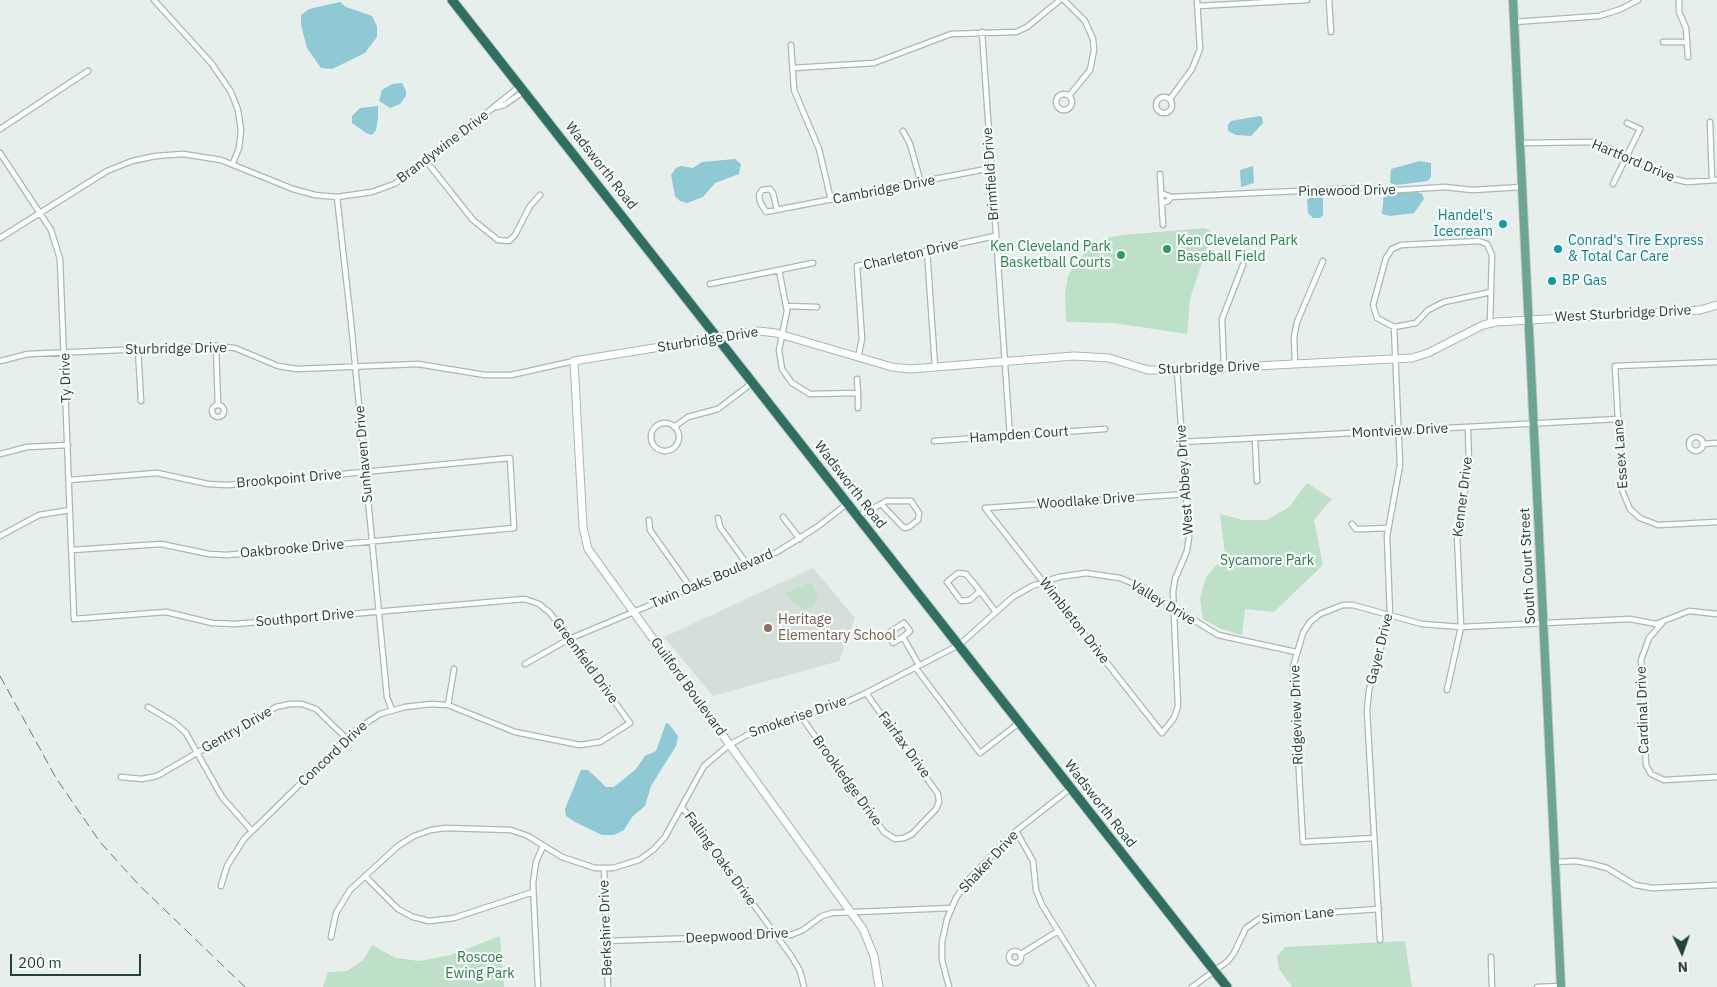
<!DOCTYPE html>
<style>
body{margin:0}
#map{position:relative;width:1717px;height:987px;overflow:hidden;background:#e6efeb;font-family:"IBM Plex Sans",sans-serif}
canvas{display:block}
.north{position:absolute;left:1657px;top:927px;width:50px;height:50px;-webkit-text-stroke:4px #f7fbf9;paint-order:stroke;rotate:177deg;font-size:14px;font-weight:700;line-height:20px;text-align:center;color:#24423a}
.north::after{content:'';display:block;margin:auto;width:18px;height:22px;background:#24423a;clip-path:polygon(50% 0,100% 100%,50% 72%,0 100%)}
.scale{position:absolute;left:10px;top:954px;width:131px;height:22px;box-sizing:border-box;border:2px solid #24423a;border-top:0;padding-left:6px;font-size:15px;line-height:18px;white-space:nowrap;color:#24423a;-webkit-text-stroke:4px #f7fbf9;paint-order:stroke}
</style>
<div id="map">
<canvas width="1717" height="987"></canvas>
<div class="north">N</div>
<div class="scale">200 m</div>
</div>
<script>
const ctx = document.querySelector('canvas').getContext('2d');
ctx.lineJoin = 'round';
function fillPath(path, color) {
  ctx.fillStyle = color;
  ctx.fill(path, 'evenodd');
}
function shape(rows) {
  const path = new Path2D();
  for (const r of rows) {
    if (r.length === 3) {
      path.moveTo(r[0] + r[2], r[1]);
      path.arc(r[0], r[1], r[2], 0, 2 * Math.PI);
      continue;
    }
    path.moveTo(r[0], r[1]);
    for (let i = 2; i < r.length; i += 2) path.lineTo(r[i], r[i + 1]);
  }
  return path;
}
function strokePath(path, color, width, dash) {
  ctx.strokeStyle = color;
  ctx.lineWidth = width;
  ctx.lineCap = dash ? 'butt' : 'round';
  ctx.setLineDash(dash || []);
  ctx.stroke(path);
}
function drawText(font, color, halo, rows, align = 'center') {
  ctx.font = font + ' "IBM Plex Sans",sans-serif';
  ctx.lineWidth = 4.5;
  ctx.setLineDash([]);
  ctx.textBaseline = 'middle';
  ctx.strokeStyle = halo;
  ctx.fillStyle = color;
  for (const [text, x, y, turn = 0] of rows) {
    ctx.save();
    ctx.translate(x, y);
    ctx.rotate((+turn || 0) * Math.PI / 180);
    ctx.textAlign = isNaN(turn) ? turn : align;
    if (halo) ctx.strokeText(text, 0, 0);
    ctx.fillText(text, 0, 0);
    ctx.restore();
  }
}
fillPath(shape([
 [813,568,855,618,839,661,713,696,664,637]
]), '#d4dfda');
fillPath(shape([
 [1204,228,1210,230,1211,236,1190,299,1187,334,1114,323,1066,322,1065,293,1068,276,1075,263,1095,244,1107,238,1123,235],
 [1307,483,1332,499,1314,520,1323,565,1274,612,1245,609,1242,635,1221,629,1203,619,1200,598,1206,577,1225,555,1220,514,1243,520,1267,520,1289,507],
 [808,583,811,583,818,597,812,607,804,609,789,599,786,593],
 [500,936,504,987,323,987,328,972,347,971,363,960,372,945,396,958,419,961,451,955],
 [1405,941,1412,987,1292,987,1279,969,1277,956,1285,947]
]), '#bfe0c8');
fillPath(shape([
 [340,2,346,7,372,16,377,26,377,37,365,53,332,69,321,68,307,48,301,25,301,15,309,9],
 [402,83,406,91,406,96,400,104,390,108,379,101,382,90,392,84],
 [378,106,378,118,376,130,372,135,366,133,352,123,352,116,360,108],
 [1259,116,1262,117,1263,123,1251,136,1236,135,1228,131,1228,125,1231,121],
 [735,159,741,164,739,174,715,183,703,197,687,203,680,201,675,196,671,175,676,168,681,166,693,168,702,162],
 [1420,161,1431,163,1431,177,1428,181,1397,185,1390,183,1391,169],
 [1253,166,1254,183,1241,187,1240,170],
 [1418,192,1422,194,1424,199,1414,213,1390,216,1382,214,1384,193],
 [1312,196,1323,198,1323,215,1320,218,1313,218,1308,213,1307,200],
 [666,723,669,724,678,736,676,746,651,786,645,806,632,817,624,830,614,835,602,835,575,822,566,816,565,809,581,770,588,770,606,787,614,787,636,769,645,756,656,751]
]), '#8ec9d4');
const street = shape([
 [154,0,212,64,231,92,238,110,241,130,239,148,233,163],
 [1064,0,1085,21,1093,39,1094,50,1090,70,1069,96],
 [1329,0,1331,32],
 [1679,0,1679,12,1686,28,1688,57],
 [1198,6,1307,0],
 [1514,22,1599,16,1621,9,1638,0],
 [982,32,1010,436],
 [1663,42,1687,42],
 [791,45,794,90,819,149,831,200],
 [793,68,874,63,951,34,1016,32,1027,27,1060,0],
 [1064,102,8],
 [1164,105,8],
 [1170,99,1192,69,1200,49,1197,0],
 [497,107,504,105,523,92],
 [1710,122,1712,180],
 [0,129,88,71],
 [903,131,910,144,921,183],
 [1520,143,1595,142,1674,179,1687,182,1717,180],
 [0,153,51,230,60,259,74,619,166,612,212,623,235,624,525,599,539,604,550,613,630,723,600,742,580,745,515,732,448,705,431,704,405,707,380,714,353,732,244,839,227,866,221,886],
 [427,162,473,220,498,240,509,241,515,235,530,206,540,195],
 [1160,174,1163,225],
 [1613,184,1640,129,1627,123],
 [1161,193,1171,197,1168,201,1162,203],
 [337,197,351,322,387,697,392,710],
 [1171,197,1360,188,1399,190,1445,187,1472,190,1522,187],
 [777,210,773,193,770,189,762,190,759,195,760,202,766,212,991,168],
 [0,238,107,171,132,161,156,156,183,154,221,160,293,189,315,195,337,197,372,192,394,184,412,173,520,86],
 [927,250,935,367],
 [779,270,813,263],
 [710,284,779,270,787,311,779,350,782,369,792,383,810,394,858,393,858,408],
 [787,306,817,307],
 [1394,327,1416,323,1428,310,1444,302,1491,292],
 [216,346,218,405],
 [138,349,141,401],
 [858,358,862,339,857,266,995,236],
 [0,361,28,354,215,346,235,348,278,366,297,369,418,364,485,375,511,375,574,361],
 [1717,362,1615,366,1622,490,1630,509,1640,518,1658,525,1717,522],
 [1295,364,1294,337,1297,322,1323,261],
 [1224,367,1222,319,1243,265],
 [857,379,858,393],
 [218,411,6],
 [665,437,14],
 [674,427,688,417,718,409,752,383],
 [1696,444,7],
 [1255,439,1257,481],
 [934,441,1105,429],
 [1182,442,1618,419],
 [1703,444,1717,443],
 [0,454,27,447,68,445],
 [69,480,157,473,208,484,228,485,510,458,514,528,227,555,209,554,161,544,72,550],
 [985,508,1162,733,1174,718,1178,706,1173,592,1175,579,1187,551,1189,537,1177,370],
 [985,508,1186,494],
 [858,516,881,504,904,528,909,527,918,520,919,513,911,501,886,501,881,504],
 [783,517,800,539],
 [718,518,720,527,747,564],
 [649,520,650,530,691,588],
 [1352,524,1356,529,1363,529,1388,528],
 [0,536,39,515,70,510],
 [980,591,970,600,961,601,947,582,958,573,966,574,980,591,996,612],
 [1662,623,1649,638,1641,660,1646,765,1651,774,1664,780,1717,777],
 [903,637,893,643,887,634,904,623,910,631,903,637,919,665],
 [525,664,569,639,777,552,817,527,847,504],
 [915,667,980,753,1019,723],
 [1447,690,1461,627,1457,534,1469,468,1468,427],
 [448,705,454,669],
 [148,707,175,723,186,733,222,797,252,831],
 [800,715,884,832,895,839,904,838,912,834,936,809,939,802,938,794,866,693],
 [121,777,142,779,157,776,276,707,290,704,302,704,316,709,346,738],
 [682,807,792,957,800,971,804,987],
 [1016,831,1033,861,1036,890,1042,905,1093,987],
 [1374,838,1303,842,1293,667,1303,633,1310,622,1320,614,1343,605,1353,605,1422,624,1461,627,1630,619,1656,624,1689,611,1717,614],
 [1555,862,1576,861,1592,864,1607,868,1635,885,1652,888,1717,885],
 [604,868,608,987],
 [365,876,398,909,413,917,429,921,454,918,533,892],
 [331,937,336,913,350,890,398,846,414,836,431,830,445,828,511,830,528,836,562,857,595,868,613,868,639,860,653,850,665,837,704,766,729,745,762,727,849,701,866,693,959,645,1013,597,1032,586,1059,577,1086,573,1120,578,1139,586,1218,635,1296,652],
 [1380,940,1367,711,1369,690,1390,615,1387,536,1400,465,1394,327,1377,318,1373,305,1386,258,1392,249,1401,245,1479,241,1487,244,1492,255,1490,323],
 [606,941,791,935,803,930,822,916,832,913,951,908],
 [1015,957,6],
 [1021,954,1058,931],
 [1491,957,1492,987],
 [538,987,533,883,536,862,543,846],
 [949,987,942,960,942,942,947,919,956,898,968,880,1016,831,1071,788],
 [1192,987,1228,961,1234,953,1246,928,1262,917,1379,909],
 [1537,987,1561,986]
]);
const secondary = shape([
 [879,987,874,956,863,929,588,549,583,527,574,361,759,331,776,333,892,367,910,369,1074,356,1109,358,1148,370,1177,370,1412,358,1428,353,1483,325,1496,322,1700,310,1717,305]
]);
const primary = shape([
 [1513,0,1561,987]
]);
const highway = shape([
 [452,0,1227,987]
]);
strokePath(street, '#a8b8b2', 7);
strokePath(secondary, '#a4bbb3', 9);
strokePath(primary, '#c2cac8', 10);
strokePath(highway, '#c2cac8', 11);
strokePath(street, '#fff', 4.5);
strokePath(secondary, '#fff', 7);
strokePath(primary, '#6aa596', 8);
strokePath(highway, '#2f6f62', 9);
strokePath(shape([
 [0,676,56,778,100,842,139,885,245,987]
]), '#5f7d75', 1, [10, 5]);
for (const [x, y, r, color] of [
 [1503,224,5,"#0f9aa8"],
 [1167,249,5,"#2e9e5b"],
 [1558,249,5,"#0f9aa8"],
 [1121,255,5,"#2e9e5b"],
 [1552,281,5,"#0f9aa8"],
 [768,628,5,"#8d6e63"]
]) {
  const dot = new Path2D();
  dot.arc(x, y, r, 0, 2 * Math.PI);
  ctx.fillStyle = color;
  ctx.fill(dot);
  strokePath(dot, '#f7fbf9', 2);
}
drawText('14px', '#24423a', '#f7fbf9', [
 ["Brandywine Drive",443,147,-37],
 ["Hartford Drive",1633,161,23],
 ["Wadsworth Road",601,166,52],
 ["Brimfield Drive",991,174,-94],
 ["Cambridge Drive",884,190,-11],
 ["Pinewood Drive",1347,191,-1],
 ["Charleton Drive",911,255,-13],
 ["West Sturbridge Drive",1623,314,-3],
 ["Sturbridge Drive",708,340,-9],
 ["Sturbridge Drive",176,349,-1],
 ["Sturbridge Drive",1209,368,-2],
 ["Ty Drive",66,378,-92],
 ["Montview Drive",1400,431,-3],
 ["Hampden Court",1019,435,-4],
 ["Sunhaven Drive",364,454,-95],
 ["Essex Lane",1621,454,-94],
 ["Brookpoint Drive",289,479,-5],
 ["West Abbey Drive",1185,480,-94],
 ["Wadsworth Road",850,485,52],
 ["Kenner Drive",1463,497,-83],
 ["Woodlake Drive",1086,501,-4],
 ["Oakbrooke Drive",292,549,-5],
 ["South Court Street",1528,566,-93],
 ["Twin Oaks Boulevard",712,579,-23],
 ["Valley Drive",1163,603,31],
 ["Southport Drive",305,618,-5],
 ["Wimbleton Drive",1074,621,52],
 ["Gayer Drive",1380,649,-76],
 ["Greenfield Drive",585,661,54],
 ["Guilford Boulevard",688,687,54],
 ["Cardinal Drive",1643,710,-92],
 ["Ridgeview Drive",1297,715,-92],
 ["Smokerise Drive",798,717,-19],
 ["Gentry Drive",237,730,-30],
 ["Fairfax Drive",904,745,54],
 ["Concord Drive",333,754,-43],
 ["Brookledge Drive",847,781,54],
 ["Wadsworth Road",1100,804,52],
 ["Falling Oaks Drive",720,859,54],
 ["Shaker Drive",989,862,-47],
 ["Simon Lane",1298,916,-6],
 ["Berkshire Drive",606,928,-92],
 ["Deepwood Drive",737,936,-3]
]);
drawText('14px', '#0d838f', '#f7fbf9', [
 ["Handel's",1493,216,"right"],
 ["Icecream",1493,232,"right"],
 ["Conrad's Tire Express",1568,241],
 ["& Total Car Care",1568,257],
 ["BP Gas",1562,281]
], 'left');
drawText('14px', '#27864d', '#f7fbf9', [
 ["Ken Cleveland Park",1177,241],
 ["Baseball Field",1177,257],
 ["Ken Cleveland Park",1111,247,"right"],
 ["Basketball Courts",1111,263,"right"]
], 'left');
drawText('14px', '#2d7a4b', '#f7fbf9', [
 ["Sycamore Park",1267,561],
 ["Roscoe",480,958],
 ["Ewing Park",480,974]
]);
drawText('14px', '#785e54', '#f7fbf9', [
 ["Heritage",778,620],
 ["Elementary School",778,636]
], 'left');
</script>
